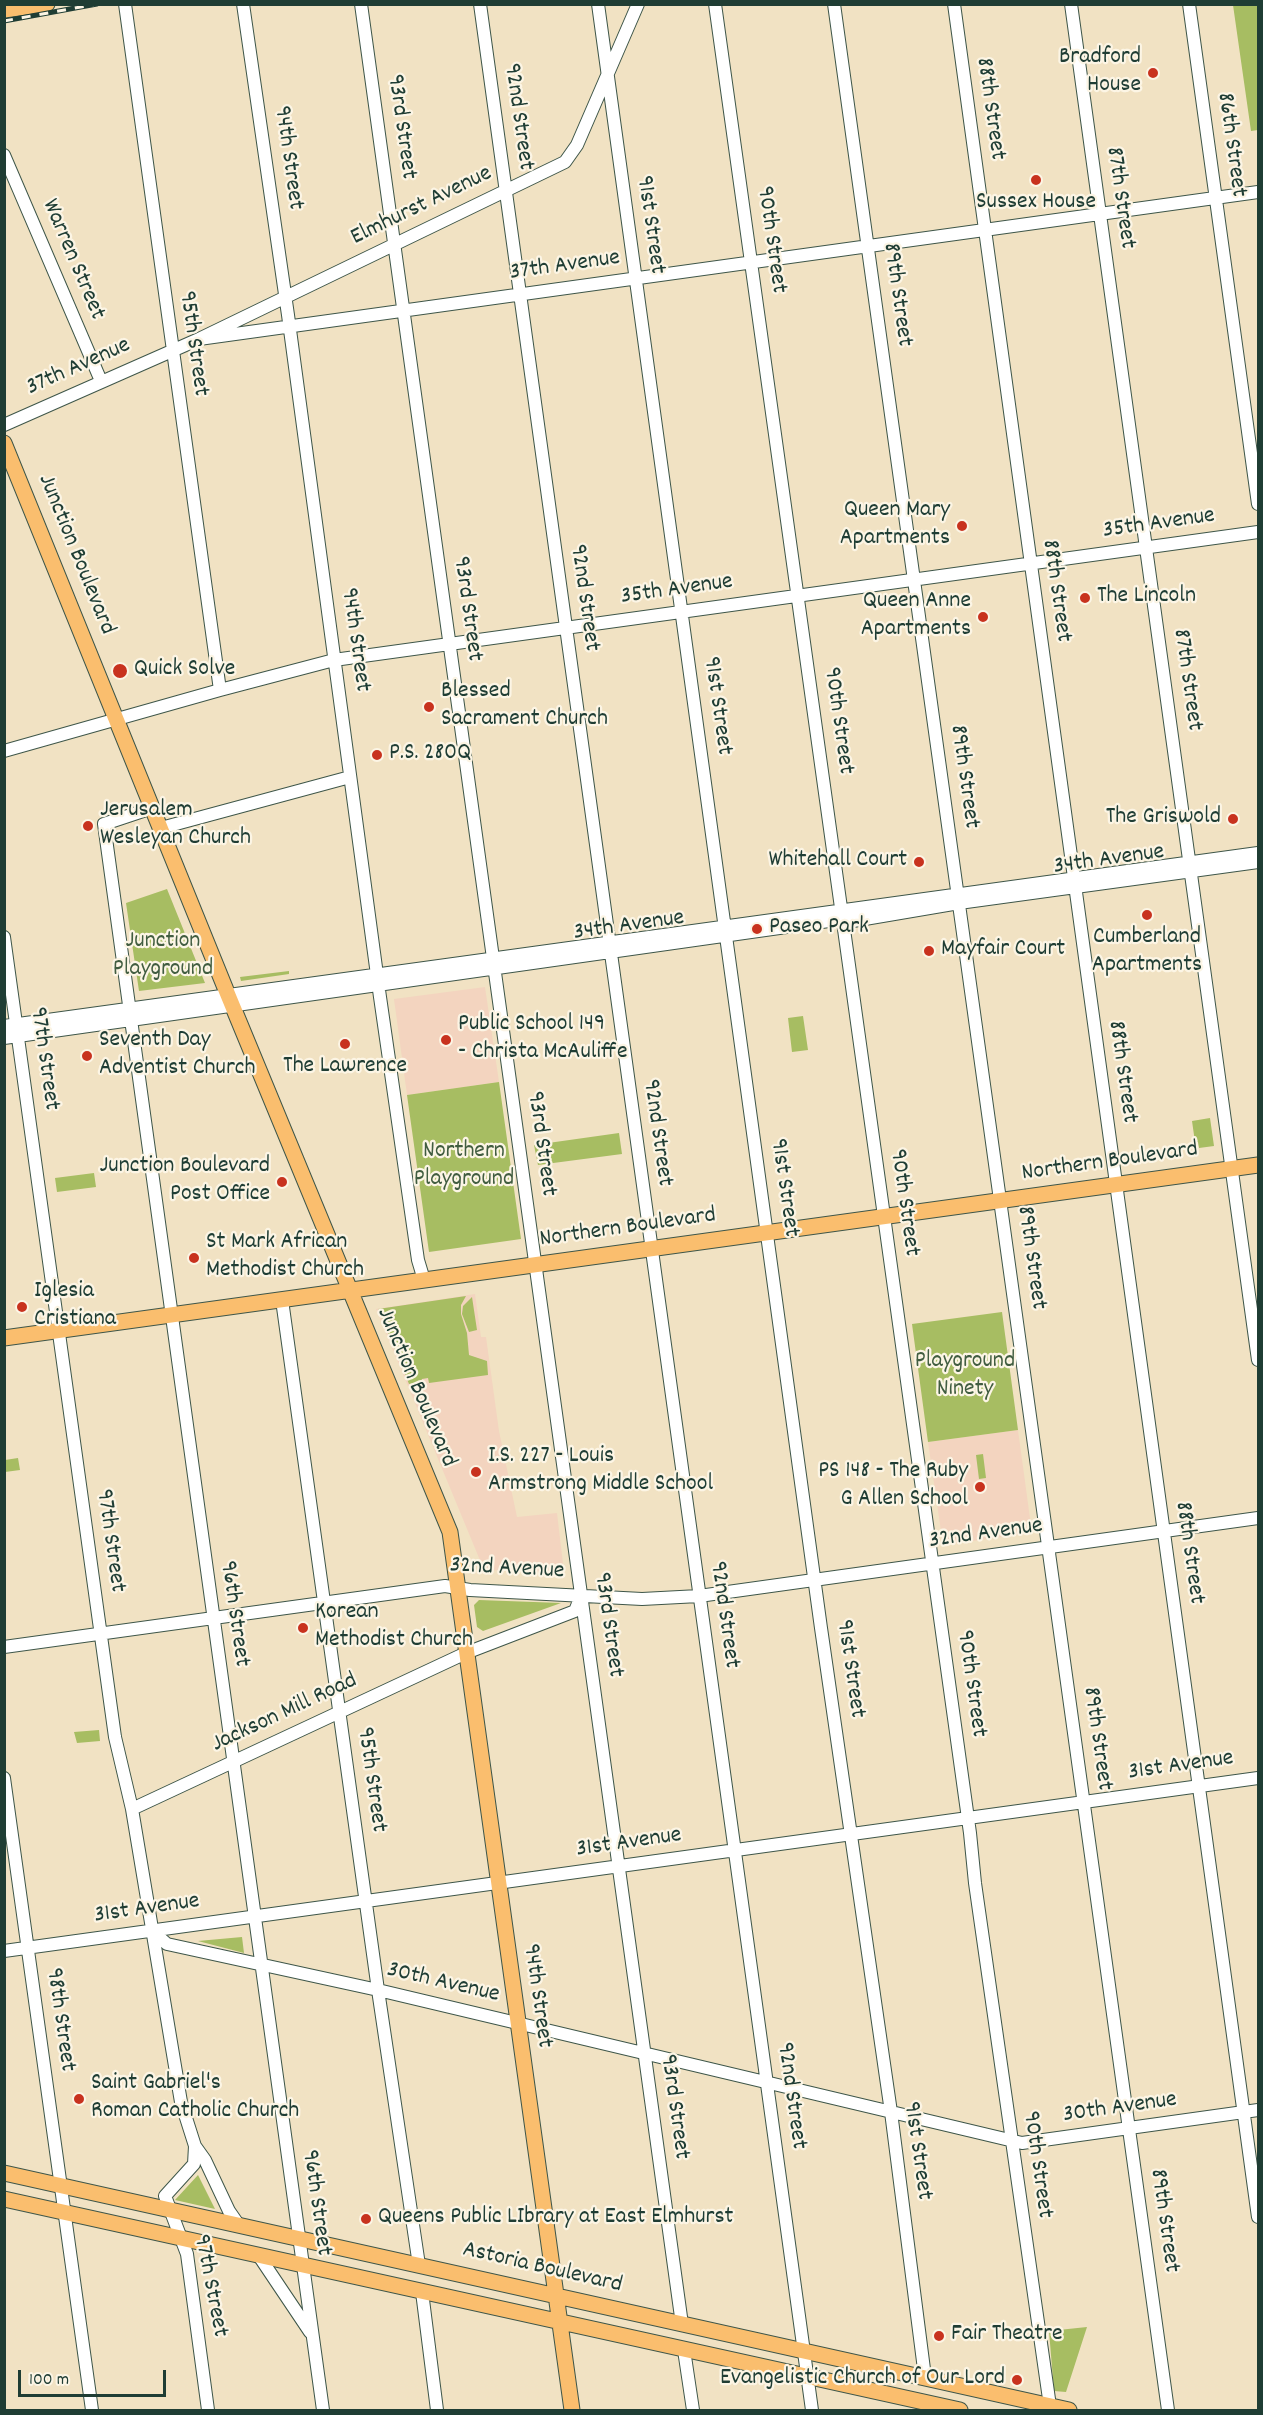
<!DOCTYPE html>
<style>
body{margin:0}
#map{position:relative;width:1263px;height:2415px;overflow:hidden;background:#f1e2c3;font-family:Dekko,sans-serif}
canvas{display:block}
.frame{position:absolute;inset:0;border:6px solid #1f3d34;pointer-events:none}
.scale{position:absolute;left:18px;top:2370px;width:148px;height:27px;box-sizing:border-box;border:3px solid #1f3d34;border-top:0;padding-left:8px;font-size:18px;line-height:21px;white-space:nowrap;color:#1f3d34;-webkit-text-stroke:4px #fcf5e5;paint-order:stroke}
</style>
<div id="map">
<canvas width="1263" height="2415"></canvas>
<div class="frame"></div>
<div class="scale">100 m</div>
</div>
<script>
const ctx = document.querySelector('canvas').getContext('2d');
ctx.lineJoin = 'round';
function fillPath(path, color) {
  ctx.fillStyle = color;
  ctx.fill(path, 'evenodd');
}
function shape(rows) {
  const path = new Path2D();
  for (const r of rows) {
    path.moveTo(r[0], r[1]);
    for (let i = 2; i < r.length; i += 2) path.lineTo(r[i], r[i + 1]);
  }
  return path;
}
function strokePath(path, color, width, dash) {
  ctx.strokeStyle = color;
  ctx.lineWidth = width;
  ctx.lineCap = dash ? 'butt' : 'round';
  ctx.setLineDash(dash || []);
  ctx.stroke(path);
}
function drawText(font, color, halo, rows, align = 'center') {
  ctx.font = font + ' Dekko,sans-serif';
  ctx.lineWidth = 4.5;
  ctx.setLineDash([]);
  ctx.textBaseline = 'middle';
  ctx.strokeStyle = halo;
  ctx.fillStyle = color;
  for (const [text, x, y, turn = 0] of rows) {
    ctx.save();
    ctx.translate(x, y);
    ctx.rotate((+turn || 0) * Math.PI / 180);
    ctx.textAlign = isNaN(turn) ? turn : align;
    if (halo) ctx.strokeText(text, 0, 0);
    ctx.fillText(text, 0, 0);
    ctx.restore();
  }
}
fillPath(shape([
 [485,987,499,1082,407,1095,394,999],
 [475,1294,481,1337,486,1337,499,1431,517,1517,557,1513,564,1572,484,1570,376,1309],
 [1018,1430,1032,1533,943,1545,928,1442]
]), '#f3d4bf');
fillPath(shape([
 [1233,5,1258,5,1258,130,1251,131],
 [167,889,205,983,139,991,126,903],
 [289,971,289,974,241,981,240,977],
 [803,1016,808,1050,792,1052,788,1018],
 [499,1082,521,1239,429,1252,407,1095],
 [1210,1118,1214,1146,1199,1148,1198,1142,1195,1142,1192,1121],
 [619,1133,622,1154,538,1165,534,1145],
 [94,1173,96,1187,57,1192,55,1178],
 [466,1296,461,1305,461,1314,467,1333,469,1355,487,1361,488,1375,429,1383,428,1378,422,1379,422,1382,409,1384,378,1309],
 [472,1297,477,1330,469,1332,462,1314,463,1306],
 [1002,1312,1018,1430,928,1442,912,1324],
 [983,1454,986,1478,979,1479,976,1455],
 [18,1458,20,1470,5,1472,5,1460],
 [479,1600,561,1603,483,1631,477,1627,474,1605],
 [99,1730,100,1741,77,1743,74,1732],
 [242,1937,244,1953,198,1941],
 [198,2175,215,2209,175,2200],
 [1087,2327,1066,2392,1054,2391,1049,2331]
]), '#a7bd62');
const minor = shape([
 [125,4,220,690],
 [243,4,288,315,380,997,418,1260,424,1280],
 [361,4,682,2324],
 [480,4,812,2410],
 [598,4,821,1628,891,2112,925,2377],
 [715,4,970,1833,975,1883,1050,2406],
 [834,4,1168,2410],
 [954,4,1258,2217],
 [1071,4,1258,1360],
 [1189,4,1258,504],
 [4,155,101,381],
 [199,339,1258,192],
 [4,425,199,339,565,162,577,145,638,4],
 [4,751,220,690,334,660,1258,532],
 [152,808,104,824,323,2410],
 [161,828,350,777],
 [4,937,115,1737,132,1809,181,2102,195,2146,205,2160,229,2211,238,2224],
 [4,1026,1258,853],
 [4,1038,737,934,843,919,853,921,959,903,1258,862],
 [282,1300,378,1990,419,2265],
 [4,1647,445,1586,470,1590,642,1599,699,1596,1258,1518],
 [4,1778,92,2410],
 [132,1809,466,1653,575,1611,581,1596],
 [152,1931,167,1944,378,1990,1022,2143,1258,2110],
 [4,1951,1258,1778],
 [195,2146,194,2164,165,2196,187,2254,208,2410],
 [259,2256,310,2332],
 [422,2292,437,2410],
 [684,2350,693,2410]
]);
const major = shape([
 [4,10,47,4],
 [4,443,228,995,450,1532,572,2410],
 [4,1338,1258,1165],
 [4,2173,1069,2410],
 [4,2199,960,2410]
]);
strokePath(minor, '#3e5649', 14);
strokePath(major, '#3e5649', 17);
strokePath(minor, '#fff', 12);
strokePath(major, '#fabe6e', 15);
const rail = shape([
 [4,21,97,4]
]);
strokePath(rail, '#1f3d34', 5);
strokePath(rail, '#fcf5e5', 3, [9]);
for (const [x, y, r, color] of [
 [1153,73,6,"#c8321e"],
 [1036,180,6,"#c8321e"],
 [962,526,6,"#c8321e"],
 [1085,598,6,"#c8321e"],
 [983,617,6,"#c8321e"],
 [120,671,8,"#c8321e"],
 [429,707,6,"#c8321e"],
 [377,755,6,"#c8321e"],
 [1233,819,6,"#c8321e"],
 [88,826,6,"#c8321e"],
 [919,862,6,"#c8321e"],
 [1147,915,6,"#c8321e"],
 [757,929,6,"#c8321e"],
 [929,951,6,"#c8321e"],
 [446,1040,6,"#c8321e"],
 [345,1044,6,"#c8321e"],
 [87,1056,6,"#c8321e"],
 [282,1182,6,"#c8321e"],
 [194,1258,6,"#c8321e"],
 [22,1307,6,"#c8321e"],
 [476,1472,6,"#c8321e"],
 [980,1487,6,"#c8321e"],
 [303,1628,6,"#c8321e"],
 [79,2099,6,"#c8321e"],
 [366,2219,6,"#c8321e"],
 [939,2336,6,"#c8321e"],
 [1017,2380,6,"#c8321e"]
]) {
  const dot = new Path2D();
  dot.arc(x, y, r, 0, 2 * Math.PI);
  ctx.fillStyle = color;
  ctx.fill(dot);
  strokePath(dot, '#fcf5e5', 2);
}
drawText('24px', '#1f3d34', '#fcf5e5', [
 ["Bradford",1141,59,"right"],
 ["House",1141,87,"right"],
 ["Sussex House",1036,204,"center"],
 ["Queen Mary",950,512,"right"],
 ["Apartments",950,540,"right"],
 ["The Lincoln",1097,598],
 ["Queen Anne",971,603,"right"],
 ["Apartments",971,631,"right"],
 ["Quick Solve",134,671],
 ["Blessed",441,693],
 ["Sacrament Church",441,721],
 ["P.S. 280Q",389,755],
 ["Jerusalem",100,812],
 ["Wesleyan Church",100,840],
 ["The Griswold",1221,819,"right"],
 ["Whitehall Court",907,862,"right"],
 ["Paseo Park",769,929],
 ["Cumberland",1147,939,"center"],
 ["Apartments",1147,967,"center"],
 ["Mayfair Court",941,951],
 ["Public School 149",458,1026],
 ["- Christa McAuliffe",458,1054],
 ["Seventh Day",99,1042],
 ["Adventist Church",99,1070],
 ["The Lawrence",345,1068,"center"],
 ["Junction Boulevard",270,1168,"right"],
 ["Post Office",270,1196,"right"],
 ["St Mark African",206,1244],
 ["Methodist Church",206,1272],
 ["Iglesia",34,1293],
 ["Cristiana",34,1321],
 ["I.S. 227 - Louis",488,1458],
 ["Armstrong Middle School",488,1486],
 ["PS 148 - The Ruby",968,1473,"right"],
 ["G Allen School",968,1501,"right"],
 ["Korean",315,1614],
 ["Methodist Church",315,1642],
 ["Saint Gabriel's",91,2085],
 ["Roman Catholic Church",91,2113],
 ["Queens Public LIbrary at East Elmhurst",378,2219],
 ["Fair Theatre",951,2336],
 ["Evangelistic Church of Our Lord",1005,2380,"right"]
], 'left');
drawText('24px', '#1f3d34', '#fcf5e5', [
 ["88th Street",989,109,82],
 ["92nd Street",517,117,82],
 ["93rd Street",400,127,82],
 ["86th Street",1230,145,82],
 ["94th Street",287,158,82],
 ["87th Street",1119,198,82],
 ["Elmhurst Avenue",422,207,-26],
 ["91st Street",649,225,82],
 ["90th Street",770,240,82],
 ["Warren Street",72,260,67],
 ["37th Avenue",565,267,-8],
 ["89th Street",896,295,82],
 ["95th Street",192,344,82],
 ["37th Avenue",79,368,-24],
 ["35th Avenue",1159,525,-8],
 ["Junction Boulevard",75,555,68],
 ["35th Avenue",677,591,-8],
 ["88th Street",1055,591,82],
 ["92nd Street",583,598,82],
 ["93rd Street",466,609,82],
 ["94th Street",354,640,82],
 ["87th Street",1186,680,82],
 ["91st Street",716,706,82],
 ["90th Street",837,721,82],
 ["89th Street",963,777,82],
 ["34th Avenue",1109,861,-8],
 ["34th Avenue",629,927,-8],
 ["97th Street",43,1059,82],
 ["88th Street",1121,1072,82],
 ["92nd Street",656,1133,82],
 ["93rd Street",540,1144,82],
 ["Northern Boulevard",1110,1163,-8],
 ["91st Street",783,1188,82],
 ["90th Street",903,1203,82],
 ["Northern Boulevard",628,1229,-8],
 ["89th Street",1030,1258,82],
 ["Junction Boulevard",415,1388,67],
 ["32nd Avenue",986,1535,-8],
 ["97th Street",109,1541,82],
 ["88th Street",1188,1553,82],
 ["32nd Avenue",507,1570,3],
 ["96th Street",233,1614,82],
 ["92nd Street",723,1615,82],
 ["93rd Street",607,1625,82],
 ["91st Street",849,1669,82],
 ["90th Street",970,1684,82],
 ["Jackson Mill Road",285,1714,-25],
 ["89th Street",1096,1739,82],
 ["31st Avenue",1181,1767,-8],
 ["95th Street",370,1780,82],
 ["31st Avenue",629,1844,-8],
 ["31st Avenue",147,1910,-8],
 ["30th Avenue",443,1984,13],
 ["94th Street",536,1996,82],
 ["98th Street",59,2020,82],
 ["92nd Street",790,2096,82],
 ["93rd Street",673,2107,82],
 ["30th Avenue",1120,2109,-8],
 ["91st Street",916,2151,82],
 ["90th Street",1036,2165,82],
 ["96th Street",315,2203,82],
 ["89th Street",1163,2221,82],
 ["Astoria Boulevard",542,2269,13],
 ["97th Street",209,2286,79]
]);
drawText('24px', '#415d40', '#fcf5e5', [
 ["Junction",163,943],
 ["Playground",163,971],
 ["Northern",464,1153],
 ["Playground",464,1181],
 ["Playground",965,1363],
 ["Ninety",965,1391]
]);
</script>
